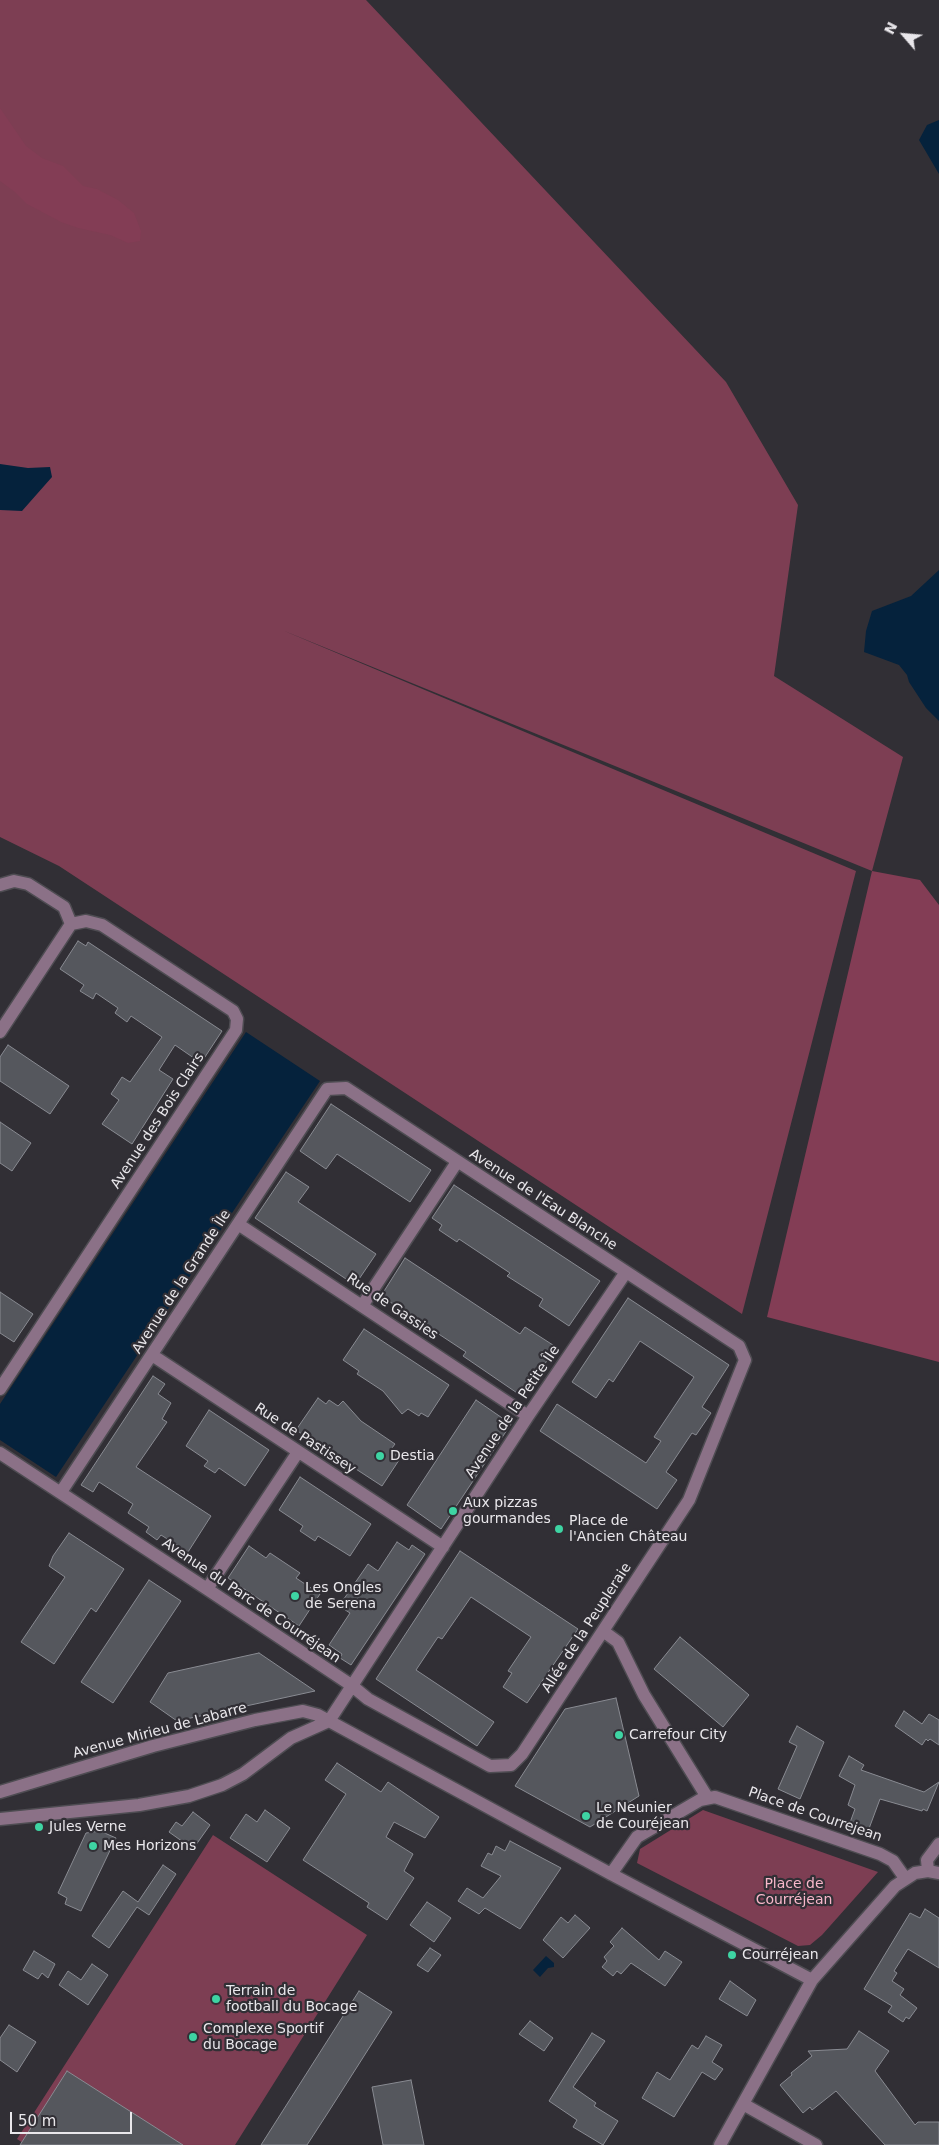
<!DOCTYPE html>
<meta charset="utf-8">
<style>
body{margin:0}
#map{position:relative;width:939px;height:2145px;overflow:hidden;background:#312f35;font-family:"DejaVu Sans",sans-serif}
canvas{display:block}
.north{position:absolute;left:879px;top:10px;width:50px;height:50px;-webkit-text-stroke:4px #312f35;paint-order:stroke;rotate:297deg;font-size:14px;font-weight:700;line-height:20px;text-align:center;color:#e9e7eb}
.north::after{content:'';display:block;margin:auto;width:18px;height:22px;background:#e9e7eb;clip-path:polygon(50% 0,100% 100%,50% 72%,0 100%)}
.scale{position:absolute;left:10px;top:2112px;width:122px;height:22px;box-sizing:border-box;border:2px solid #e9e7eb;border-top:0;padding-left:6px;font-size:15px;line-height:18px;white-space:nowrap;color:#e9e7eb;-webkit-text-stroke:4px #312f35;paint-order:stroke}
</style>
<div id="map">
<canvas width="939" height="2145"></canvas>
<div class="north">N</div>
<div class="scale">50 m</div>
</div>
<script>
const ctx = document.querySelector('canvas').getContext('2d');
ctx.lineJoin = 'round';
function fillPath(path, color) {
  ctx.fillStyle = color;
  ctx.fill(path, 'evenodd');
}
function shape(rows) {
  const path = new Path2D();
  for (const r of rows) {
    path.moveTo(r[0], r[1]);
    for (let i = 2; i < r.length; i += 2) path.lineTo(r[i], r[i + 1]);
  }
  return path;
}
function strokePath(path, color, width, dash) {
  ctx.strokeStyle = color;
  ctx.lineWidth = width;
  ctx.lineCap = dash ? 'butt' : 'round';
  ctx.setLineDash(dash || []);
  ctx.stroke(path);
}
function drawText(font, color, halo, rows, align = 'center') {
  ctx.font = font + ' "DejaVu Sans",sans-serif';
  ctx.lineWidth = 4.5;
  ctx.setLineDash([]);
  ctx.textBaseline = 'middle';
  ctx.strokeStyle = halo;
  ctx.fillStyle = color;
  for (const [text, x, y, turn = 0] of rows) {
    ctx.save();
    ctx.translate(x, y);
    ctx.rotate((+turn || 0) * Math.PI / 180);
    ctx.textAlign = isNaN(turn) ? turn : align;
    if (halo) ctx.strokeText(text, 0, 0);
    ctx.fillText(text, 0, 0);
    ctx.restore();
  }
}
fillPath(shape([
 [0,0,366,0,726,382,798,505,774,676,903,757,872,871,282,630,856,871,742,1314,59,866,0,837],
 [703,1810,878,1872,822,1935,810,1945,798,1946,637,1863,640,1849],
 [213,1835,367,1935,235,2145,26,2145,17,2139]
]), '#7d3e53');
fillPath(shape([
 [0,108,26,146,42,158,63,166,83,186,97,189,118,200,134,213,141,231,140,241,128,243,110,235,78,228,61,222,27,204,15,192,0,181],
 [872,871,920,880,939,905,939,1362,767,1317]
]), '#833d55');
fillPath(shape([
 [939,120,939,174,919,140,927,125],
 [0,464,28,468,50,467,52,477,22,511,0,510],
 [939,570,939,721,926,708,909,682,907,675,899,665,864,652,866,631,872,611,911,596],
 [246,1032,320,1081,56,1477,0,1440,0,1404],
 [546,1956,554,1963,554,1967,548,1968,540,1977,533,1970]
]), '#05223c');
const building = shape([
 [78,941,86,946,88,942,222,1031,201,1063,175,1045,159,1070,173,1079,132,1144,102,1124,119,1100,111,1094,122,1077,130,1082,162,1037,131,1016,127,1022,115,1013,118,1008,96,993,93,999,80,991,84,985,60,969,78,941],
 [8,1045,69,1086,50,1114,0,1081,0,1057,8,1045],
 [331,1104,431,1170,410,1202,337,1154,326,1169,300,1151,331,1104],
 [0,1122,31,1143,12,1171,0,1163,0,1122],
 [286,1172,309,1187,298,1202,376,1254,355,1285,255,1218,286,1172],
 [454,1185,600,1281,569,1326,539,1306,543,1299,507,1276,510,1273,459,1239,457,1242,439,1230,442,1225,432,1218,454,1185],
 [405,1258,520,1334,525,1327,556,1347,523,1397,463,1356,466,1352,381,1296,405,1258],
 [0,1292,33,1314,14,1342,0,1333,0,1292],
 [628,1298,729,1365,702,1407,711,1413,696,1435,692,1433,666,1472,677,1480,657,1509,540,1431,557,1404,646,1463,661,1441,654,1437,694,1377,640,1341,613,1382,609,1379,596,1398,572,1382,628,1298],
 [364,1329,449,1385,428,1417,421,1413,419,1416,408,1409,402,1414,383,1391,357,1374,359,1371,343,1360,364,1329],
 [153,1376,165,1384,158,1394,171,1403,162,1419,167,1422,136,1467,211,1516,188,1552,161,1535,157,1540,146,1532,149,1527,128,1513,133,1504,99,1482,93,1492,81,1485,153,1376],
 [318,1398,326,1404,329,1400,338,1406,343,1401,361,1421,395,1444,392,1448,403,1454,382,1486,296,1430,318,1398],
 [476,1400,511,1424,441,1529,407,1505,476,1400],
 [209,1410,269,1450,245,1486,219,1468,215,1473,204,1466,208,1461,186,1446,209,1410],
 [300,1477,371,1524,350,1556,318,1536,315,1541,300,1531,303,1526,279,1510,300,1477],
 [69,1533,124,1569,96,1612,91,1608,54,1664,21,1642,65,1577,49,1566,53,1556,69,1533],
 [397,1542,409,1550,412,1545,425,1554,351,1665,340,1658,342,1654,329,1645,350,1613,339,1606,368,1564,378,1571,397,1542],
 [249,1546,266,1558,270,1553,300,1573,296,1578,320,1594,299,1626,228,1578,249,1546],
 [460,1551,578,1629,527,1703,503,1687,512,1673,508,1671,531,1637,471,1597,442,1639,438,1637,416,1670,494,1722,477,1746,376,1679,460,1551],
 [149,1580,181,1601,113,1703,81,1682,149,1580],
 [680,1637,749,1695,723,1727,654,1669,680,1637],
 [259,1653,315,1691,177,1721,150,1702,168,1673,259,1653],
 [616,1698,639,1796,590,1827,515,1786,565,1709,616,1698],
 [904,1711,922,1724,929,1714,939,1720,939,1745,930,1739,928,1741,926,1739,922,1745,895,1726,904,1711],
 [797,1726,824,1742,800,1799,778,1789,797,1746,789,1742,797,1726],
 [849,1756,864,1765,861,1770,924,1792,939,1782,927,1811,923,1809,922,1811,880,1799,867,1834,848,1828,855,1809,848,1805,855,1785,839,1776,849,1756],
 [337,1763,381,1792,388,1782,439,1817,425,1838,394,1822,386,1837,413,1854,404,1871,414,1878,387,1920,367,1907,369,1903,303,1860,346,1794,325,1780,337,1763],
 [265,1810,290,1828,267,1862,230,1838,246,1814,257,1822,265,1810],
 [193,1812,210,1825,193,1849,169,1832,176,1822,182,1826,193,1812],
 [100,1831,116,1838,81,1911,65,1904,67,1898,58,1893,86,1833,100,1831],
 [510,1841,561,1868,520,1929,485,1908,479,1914,458,1901,467,1888,483,1898,501,1876,481,1866,488,1853,492,1855,496,1846,505,1851,510,1841],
 [163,1865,176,1874,149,1915,137,1907,109,1948,92,1936,123,1891,138,1902,163,1865],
 [427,1902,451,1918,434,1942,410,1925,427,1902],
 [925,1909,939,1918,939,1968,908,1949,894,1971,897,1973,892,1981,904,1989,900,1995,917,2008,909,2019,906,2017,903,2022,888,2012,892,2006,864,1989,910,1913,920,1918,925,1909],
 [575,1915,590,1928,563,1958,543,1940,561,1917,568,1923,575,1915],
 [622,1928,659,1960,665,1951,682,1962,665,1986,631,1963,621,1974,617,1971,613,1976,602,1967,607,1961,604,1957,614,1946,610,1942,622,1928],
 [430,1948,441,1955,428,1972,417,1965,430,1948],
 [34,1951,55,1964,48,1978,42,1973,38,1979,23,1970,34,1951],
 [92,1964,108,1975,88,2005,59,1985,68,1971,81,1980,92,1964],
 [730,1981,756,2000,747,2016,719,1999,730,1981],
 [359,1991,392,2012,329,2111,307,2145,261,2145,359,1991],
 [530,2021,553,2038,544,2051,519,2034,530,2021],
 [9,2025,36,2042,17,2072,0,2060,0,2038,9,2025],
 [859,2031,889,2051,875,2071,915,2125,918,2122,939,2122,939,2145,885,2145,836,2091,812,2110,810,2107,803,2113,780,2085,792,2075,791,2073,812,2056,808,2051,847,2049,859,2031],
 [592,2033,605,2041,573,2087,596,2103,594,2106,618,2121,603,2145,573,2127,577,2120,549,2101,592,2033],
 [706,2036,722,2045,712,2062,723,2069,715,2080,702,2072,674,2117,642,2098,657,2072,670,2080,692,2045,698,2049,706,2036],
 [67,2071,183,2145,20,2145,67,2071],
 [411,2080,424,2145,383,2145,372,2087,411,2080]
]);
fillPath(building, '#55575d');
strokePath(building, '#898b92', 1);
const minor = shape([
 [0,885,14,881,28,884,64,907,71,924],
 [0,1032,71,924,86,921,102,925,233,1011,237,1019,236,1030,0,1389],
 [238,1224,528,1416],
 [362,1306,457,1162],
 [152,1355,443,1547],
 [0,1453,207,1589,351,1685,368,1699,490,1766,511,1765,522,1754,689,1500,745,1360,739,1346,346,1088,327,1089,61,1492],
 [207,1589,298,1452],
 [603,1631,618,1642,644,1695,707,1797],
 [329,1721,528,1416,626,1272],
 [0,1792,153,1746,255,1720,303,1711,318,1715,611,1874,812,1980],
 [0,1819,139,1805,189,1796,222,1785,243,1774,291,1738,329,1721],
 [928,1871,927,1860,939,1844],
 [611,1874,637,1837,700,1800,715,1797,880,1854,893,1861,905,1878],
 [743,2104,816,2145],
 [720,2145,812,1980,895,1886,915,1873,928,1871,939,1873]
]);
strokePath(minor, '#4e4c52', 15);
strokePath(minor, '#8b7187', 12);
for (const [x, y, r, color] of [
 [380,1456,5,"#3ed4a3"],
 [453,1511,5,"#3ed4a3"],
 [559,1529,5,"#3ed4a3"],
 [295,1596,5,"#3ed4a3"],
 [619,1735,5,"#3ed4a3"],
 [586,1816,5,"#3ed4a3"],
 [39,1827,5,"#3ed4a3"],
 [93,1846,5,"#3ed4a3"],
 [732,1955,5,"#3ed4a3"],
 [216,1999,5,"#3ed4a3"],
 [193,2037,5,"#3ed4a3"]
]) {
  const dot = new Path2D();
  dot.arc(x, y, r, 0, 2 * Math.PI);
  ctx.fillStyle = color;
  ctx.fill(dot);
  strokePath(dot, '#312f35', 2);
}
drawText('14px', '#e9e7eb', '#312f35', [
 ["Avenue des Bois Clairs",158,1121,-57],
 ["Avenue de l'Eau Blanche",543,1200,33],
 ["Avenue de la Grande Île",182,1282,-57],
 ["Rue de Gassies",392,1307,34],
 ["Avenue de la Petite Île",513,1412,-56],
 ["Rue de Pastissey",305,1439,33],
 ["Avenue du Parc de Courréjean",251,1601,34],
 ["Allée de la Peupleraie",587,1628,-57],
 ["Avenue Mirieu de Labarre",160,1731,-15],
 ["Place de Courrejean",815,1815,19]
]);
drawText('14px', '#e9e7eb', '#312f35', [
 ["Destia",390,1456],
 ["Aux pizzas",463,1503],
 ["gourmandes",463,1519],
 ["Place de",569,1521],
 ["l'Ancien Château",569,1537],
 ["Les Ongles",305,1588],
 ["de Serena",305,1604],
 ["Carrefour City",629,1735],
 ["Le Neunier",596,1808],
 ["de Couréjean",596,1824],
 ["Jules Verne",49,1827],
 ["Mes Horizons",103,1846],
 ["Courréjean",742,1955],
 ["Terrain de",226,1991],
 ["football du Bocage",226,2007],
 ["Complexe Sportif",203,2029],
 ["du Bocage",203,2045]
], 'left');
drawText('14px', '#f8b7ca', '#312f35', [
 ["Place de",794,1884],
 ["Courréjean",794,1900]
]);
</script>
